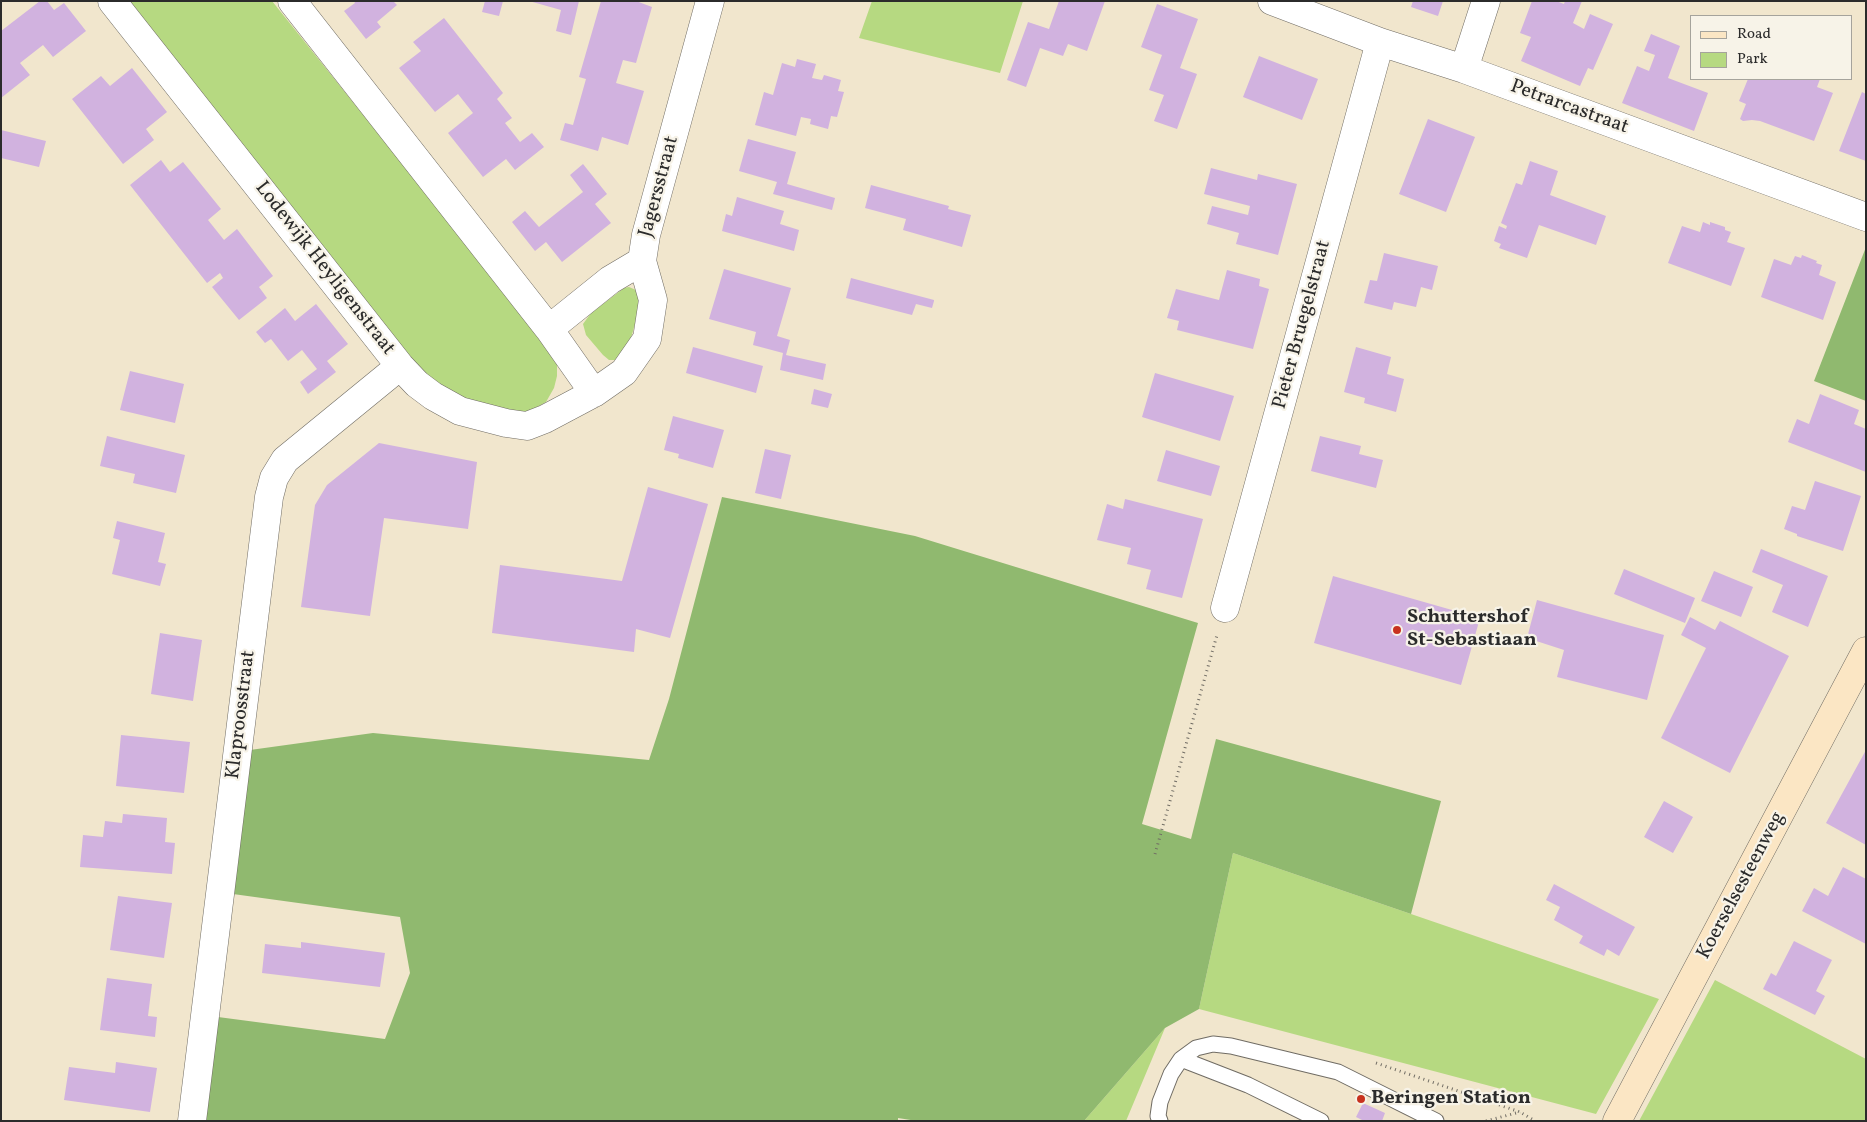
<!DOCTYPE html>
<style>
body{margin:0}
#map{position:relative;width:1867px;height:1122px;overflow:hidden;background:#f1e6cd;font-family:Vollkorn,serif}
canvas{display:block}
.frame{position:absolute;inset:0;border:2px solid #2b2b2b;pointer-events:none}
.legend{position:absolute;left:1690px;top:15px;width:162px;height:65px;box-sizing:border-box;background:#f7f3e8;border:1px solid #a5a39c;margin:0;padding:6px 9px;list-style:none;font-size:15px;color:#2b2b2b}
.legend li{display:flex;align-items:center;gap:10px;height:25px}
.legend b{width:25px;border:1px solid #a5a39c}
</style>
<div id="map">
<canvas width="1867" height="1122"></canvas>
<div class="frame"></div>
<ul class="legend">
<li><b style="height:6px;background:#fbe6c4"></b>Road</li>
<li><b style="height:14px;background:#b6d981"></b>Park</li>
</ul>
</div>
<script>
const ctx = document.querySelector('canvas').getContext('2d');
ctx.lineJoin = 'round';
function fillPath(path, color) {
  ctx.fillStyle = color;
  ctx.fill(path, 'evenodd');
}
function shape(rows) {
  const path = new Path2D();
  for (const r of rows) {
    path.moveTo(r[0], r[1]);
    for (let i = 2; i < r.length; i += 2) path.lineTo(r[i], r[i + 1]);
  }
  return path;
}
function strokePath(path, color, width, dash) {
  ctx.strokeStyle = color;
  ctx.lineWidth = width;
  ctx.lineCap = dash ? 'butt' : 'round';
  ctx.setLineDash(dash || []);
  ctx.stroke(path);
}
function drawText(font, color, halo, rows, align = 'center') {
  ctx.font = font + ' Vollkorn,serif';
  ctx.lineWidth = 4.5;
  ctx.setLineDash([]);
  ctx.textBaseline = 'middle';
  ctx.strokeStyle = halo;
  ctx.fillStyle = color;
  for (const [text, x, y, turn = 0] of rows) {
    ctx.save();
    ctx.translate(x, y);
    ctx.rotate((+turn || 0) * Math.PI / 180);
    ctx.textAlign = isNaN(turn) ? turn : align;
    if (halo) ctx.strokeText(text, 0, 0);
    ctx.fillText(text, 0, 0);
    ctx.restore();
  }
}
fillPath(shape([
 [127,1,272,1,553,352,557,363,557,376,554,388,546,402,527,413,461,401,420,370],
 [872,1,1023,1,1000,73,859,38],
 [629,287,636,290,640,295,639,310,627,352,615,360,609,360,603,355,586,335,583,324,591,313,624,288],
 [1233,853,1411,914,1659,999,1596,1114,1199,1009],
 [1715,980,1866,1059,1866,1121,1639,1121],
 [1165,1028,1126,1121,1084,1121]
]), '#b6d981');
fillPath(shape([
 [1866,247,1866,401,1814,381],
 [722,497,915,536,1198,623,1142,824,1191,839,1216,739,1441,801,1411,914,1233,853,1199,1009,1165,1028,1084,1121,917,1121,898,1118,898,1121,206,1121,218,1017,385,1039,410,973,400,917,233,894,250,750,373,733,649,760,669,699]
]), '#90b96f');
fillPath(shape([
 [40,1,47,1,54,10,64,3,86,31,53,57,43,45,20,63,30,75,1,98,1,31],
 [354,1,393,1,397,5,377,22,381,27,366,39,344,11,355,3],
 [485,1,503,1,499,16,482,12],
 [529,1,579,1,571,35,556,31,561,10],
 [601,1,636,1,652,7,636,63,623,60,616,83,644,91,628,145,602,137,598,151,560,140,565,123,573,125,586,79,579,77],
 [1059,1,1105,1,1087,51,1068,44,1063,56,1040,48,1026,87,1007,80,1028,22,1049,29],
 [1413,1,1443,1,1438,16,1411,7],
 [1532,1,1556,1,1564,4,1565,1,1582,1,1573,23,1584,29,1590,14,1613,24,1593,70,1588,68,1580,86,1521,61,1531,37,1520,33],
 [1157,4,1198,19,1180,68,1197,74,1177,129,1154,121,1164,95,1149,90,1162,55,1141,47],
 [444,18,503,93,497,99,512,118,505,123,520,142,532,133,544,147,515,170,506,159,483,177,448,133,473,113,458,94,435,112,399,68,421,51,413,42],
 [1651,34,1680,46,1668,78,1708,93,1694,131,1622,103,1637,66,1649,71,1655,55,1644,51],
 [1259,56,1318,79,1302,120,1243,97],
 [797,59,816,64,812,78,822,80,824,75,841,80,838,91,844,92,837,117,831,116,828,129,810,124,811,119,801,117,796,136,755,125,764,92,773,95,782,63,795,67],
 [132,68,167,112,146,129,154,140,123,164,72,99,101,76,110,86],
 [1748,79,1820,79,1817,87,1833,93,1814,141,1760,121,1752,120,1743,121,1740,119,1746,104,1739,101],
 [1862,92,1866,94,1866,161,1839,151],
 [1428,119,1475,137,1446,212,1399,194],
 [1,130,46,141,39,167,1,158],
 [748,139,796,152,787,184,835,198,832,210,773,194,777,182,739,171],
 [161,160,170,172,183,162,221,209,208,220,224,240,237,229,273,276,259,287,267,298,239,320,212,287,223,278,220,273,207,283,130,185],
 [1530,161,1558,171,1550,195,1606,216,1596,245,1539,225,1527,258,1499,248,1501,244,1494,241,1499,226,1506,229,1507,226,1501,223,1516,183,1522,185],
 [583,164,607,194,595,204,611,223,562,262,546,242,535,251,512,222,525,211,539,227,583,192,570,175],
 [1211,168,1257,180,1258,174,1297,184,1278,255,1236,244,1239,233,1207,224,1212,206,1248,215,1250,206,1204,194],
 [871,185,949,206,948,209,971,215,962,247,903,230,906,219,865,208],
 [737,197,784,211,780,224,799,230,794,251,722,231,726,214,732,216],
 [1703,222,1710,225,1710,222,1725,227,1725,230,1731,232,1727,242,1745,248,1731,286,1668,263,1682,226,1700,232],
 [1384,253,1438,266,1432,290,1421,287,1416,307,1394,302,1392,310,1364,303,1370,280,1377,281],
 [1802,255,1817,261,1816,263,1822,265,1819,275,1836,282,1823,320,1761,297,1774,259,1791,265,1795,256,1801,258],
 [724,269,791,288,777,336,790,340,786,355,826,364,823,380,780,370,783,353,753,345,756,332,709,319],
 [1227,270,1260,279,1259,286,1269,289,1253,349,1177,330,1179,321,1167,318,1176,289,1219,300],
 [851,278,934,300,934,301,932,308,916,304,912,315,846,298],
 [316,304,348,344,327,361,336,372,308,394,300,382,317,369,302,350,288,361,271,339,265,343,256,332,285,308,295,321],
 [693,347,763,366,756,393,686,373],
 [1356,347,1391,357,1387,374,1404,379,1396,412,1364,403,1365,398,1344,392],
 [130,371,184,384,175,423,120,410],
 [1155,373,1234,396,1220,441,1142,417],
 [814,389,832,394,828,408,811,404],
 [1820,394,1859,410,1854,424,1866,429,1866,472,1788,442,1797,419,1809,424],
 [673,416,724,430,713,468,678,458,679,454,664,450],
 [107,436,185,455,176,493,133,483,135,474,100,466],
 [1320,436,1361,446,1359,454,1383,460,1376,488,1311,471],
 [379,443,477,462,468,529,384,518,370,616,301,607,315,505,327,485],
 [765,449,791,455,781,499,755,493],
 [1166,450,1220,466,1211,496,1157,481],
 [1815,481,1861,496,1843,551,1797,536,1797,534,1784,529,1792,506,1805,510],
 [648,487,708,504,670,638,636,629,634,652,492,633,500,565,622,581],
 [1125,499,1203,519,1182,598,1146,589,1151,570,1127,564,1131,548,1097,540,1107,504,1123,509],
 [117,521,165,533,158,562,166,564,160,586,112,574,120,540,113,538],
 [1761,549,1828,576,1808,627,1772,612,1783,585,1752,572],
 [1624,569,1695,598,1685,623,1614,594],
 [1714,571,1753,587,1741,617,1701,601],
 [1333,576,1480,618,1461,685,1314,643],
 [1537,600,1664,635,1647,700,1557,677,1564,650,1527,638],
 [1690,617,1715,630,1720,621,1789,656,1730,773,1661,738,1706,648,1681,635],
 [160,633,202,640,193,701,151,694],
 [121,735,190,742,184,793,116,786],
 [1866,750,1866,845,1826,823],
 [1664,801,1693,817,1673,853,1644,837],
 [123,814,167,818,165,842,175,843,172,874,80,867,83,835,103,837,105,821,122,823],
 [1843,867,1866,879,1866,944,1802,911,1814,888,1828,896],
 [1554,884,1635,927,1619,956,1607,949,1604,956,1579,943,1583,936,1554,920,1560,907,1546,900],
 [118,896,172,903,164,958,110,950],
 [1794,941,1832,960,1816,991,1825,996,1815,1015,1763,989,1771,973,1776,976],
 [301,942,385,953,380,987,262,973,265,944,301,948],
 [107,978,152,984,148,1016,157,1017,155,1037,100,1030],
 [116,1062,157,1068,150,1112,64,1100,69,1067,115,1073],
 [1363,1103,1385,1113,1382,1121,1364,1121,1356,1117]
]), '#d1b2df');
const lane = shape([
 [1181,1059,1248,1085,1321,1121],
 [1160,1121,1158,1116,1160,1102,1171,1074,1181,1059,1196,1048,1213,1044,1231,1046,1338,1072,1436,1121]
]);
const street = shape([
 [112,1,400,366,417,384,433,396,460,411,506,423,527,426,545,419,594,393,624,372,647,339,653,300,642,261],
 [292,1,549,329,594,393],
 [1272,1,1380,42,1464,69,1866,217],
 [1464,69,1486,1],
 [549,329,610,280,642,261,646,235,710,1],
 [1225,608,1380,42],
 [192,1121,269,497,274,478,285,460,400,366]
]);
const secondary = shape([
 [1617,1121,1866,651]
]);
strokePath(lane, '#706c64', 17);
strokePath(street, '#706c64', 29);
strokePath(secondary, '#706c64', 29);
strokePath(shape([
 [1155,854,1217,635],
 [1376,1063,1520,1112,1535,1121],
 [1486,1121,1520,1112]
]), '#706c64', 3, [1, 4]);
strokePath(lane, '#fff', 15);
strokePath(street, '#fff', 28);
strokePath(secondary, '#fbe6c4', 28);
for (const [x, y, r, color] of [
 [1397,630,5,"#c8321e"],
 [1361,1099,5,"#c8321e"]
]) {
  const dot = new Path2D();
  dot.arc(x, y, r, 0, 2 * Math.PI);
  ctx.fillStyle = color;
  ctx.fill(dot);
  strokePath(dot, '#f7f3e8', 2);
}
drawText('20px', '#2b2b2b', '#f7f3e8', [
 ["Petrarcastraat",1569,108,20],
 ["Jagersstraat",660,187,-75],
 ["Lodewijk Heyligenstraat",324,269,52],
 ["Pieter Bruegelstraat",1303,325,-75],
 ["Klaproosstraat",242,715,-83],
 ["Koerselsesteenweg",1742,886,-62]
]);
drawText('bold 20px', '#2b2b2b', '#f7f3e8', [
 ["Schuttershof",1407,618],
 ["St-Sebastiaan",1407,641],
 ["Beringen Station",1371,1099]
], 'left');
</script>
